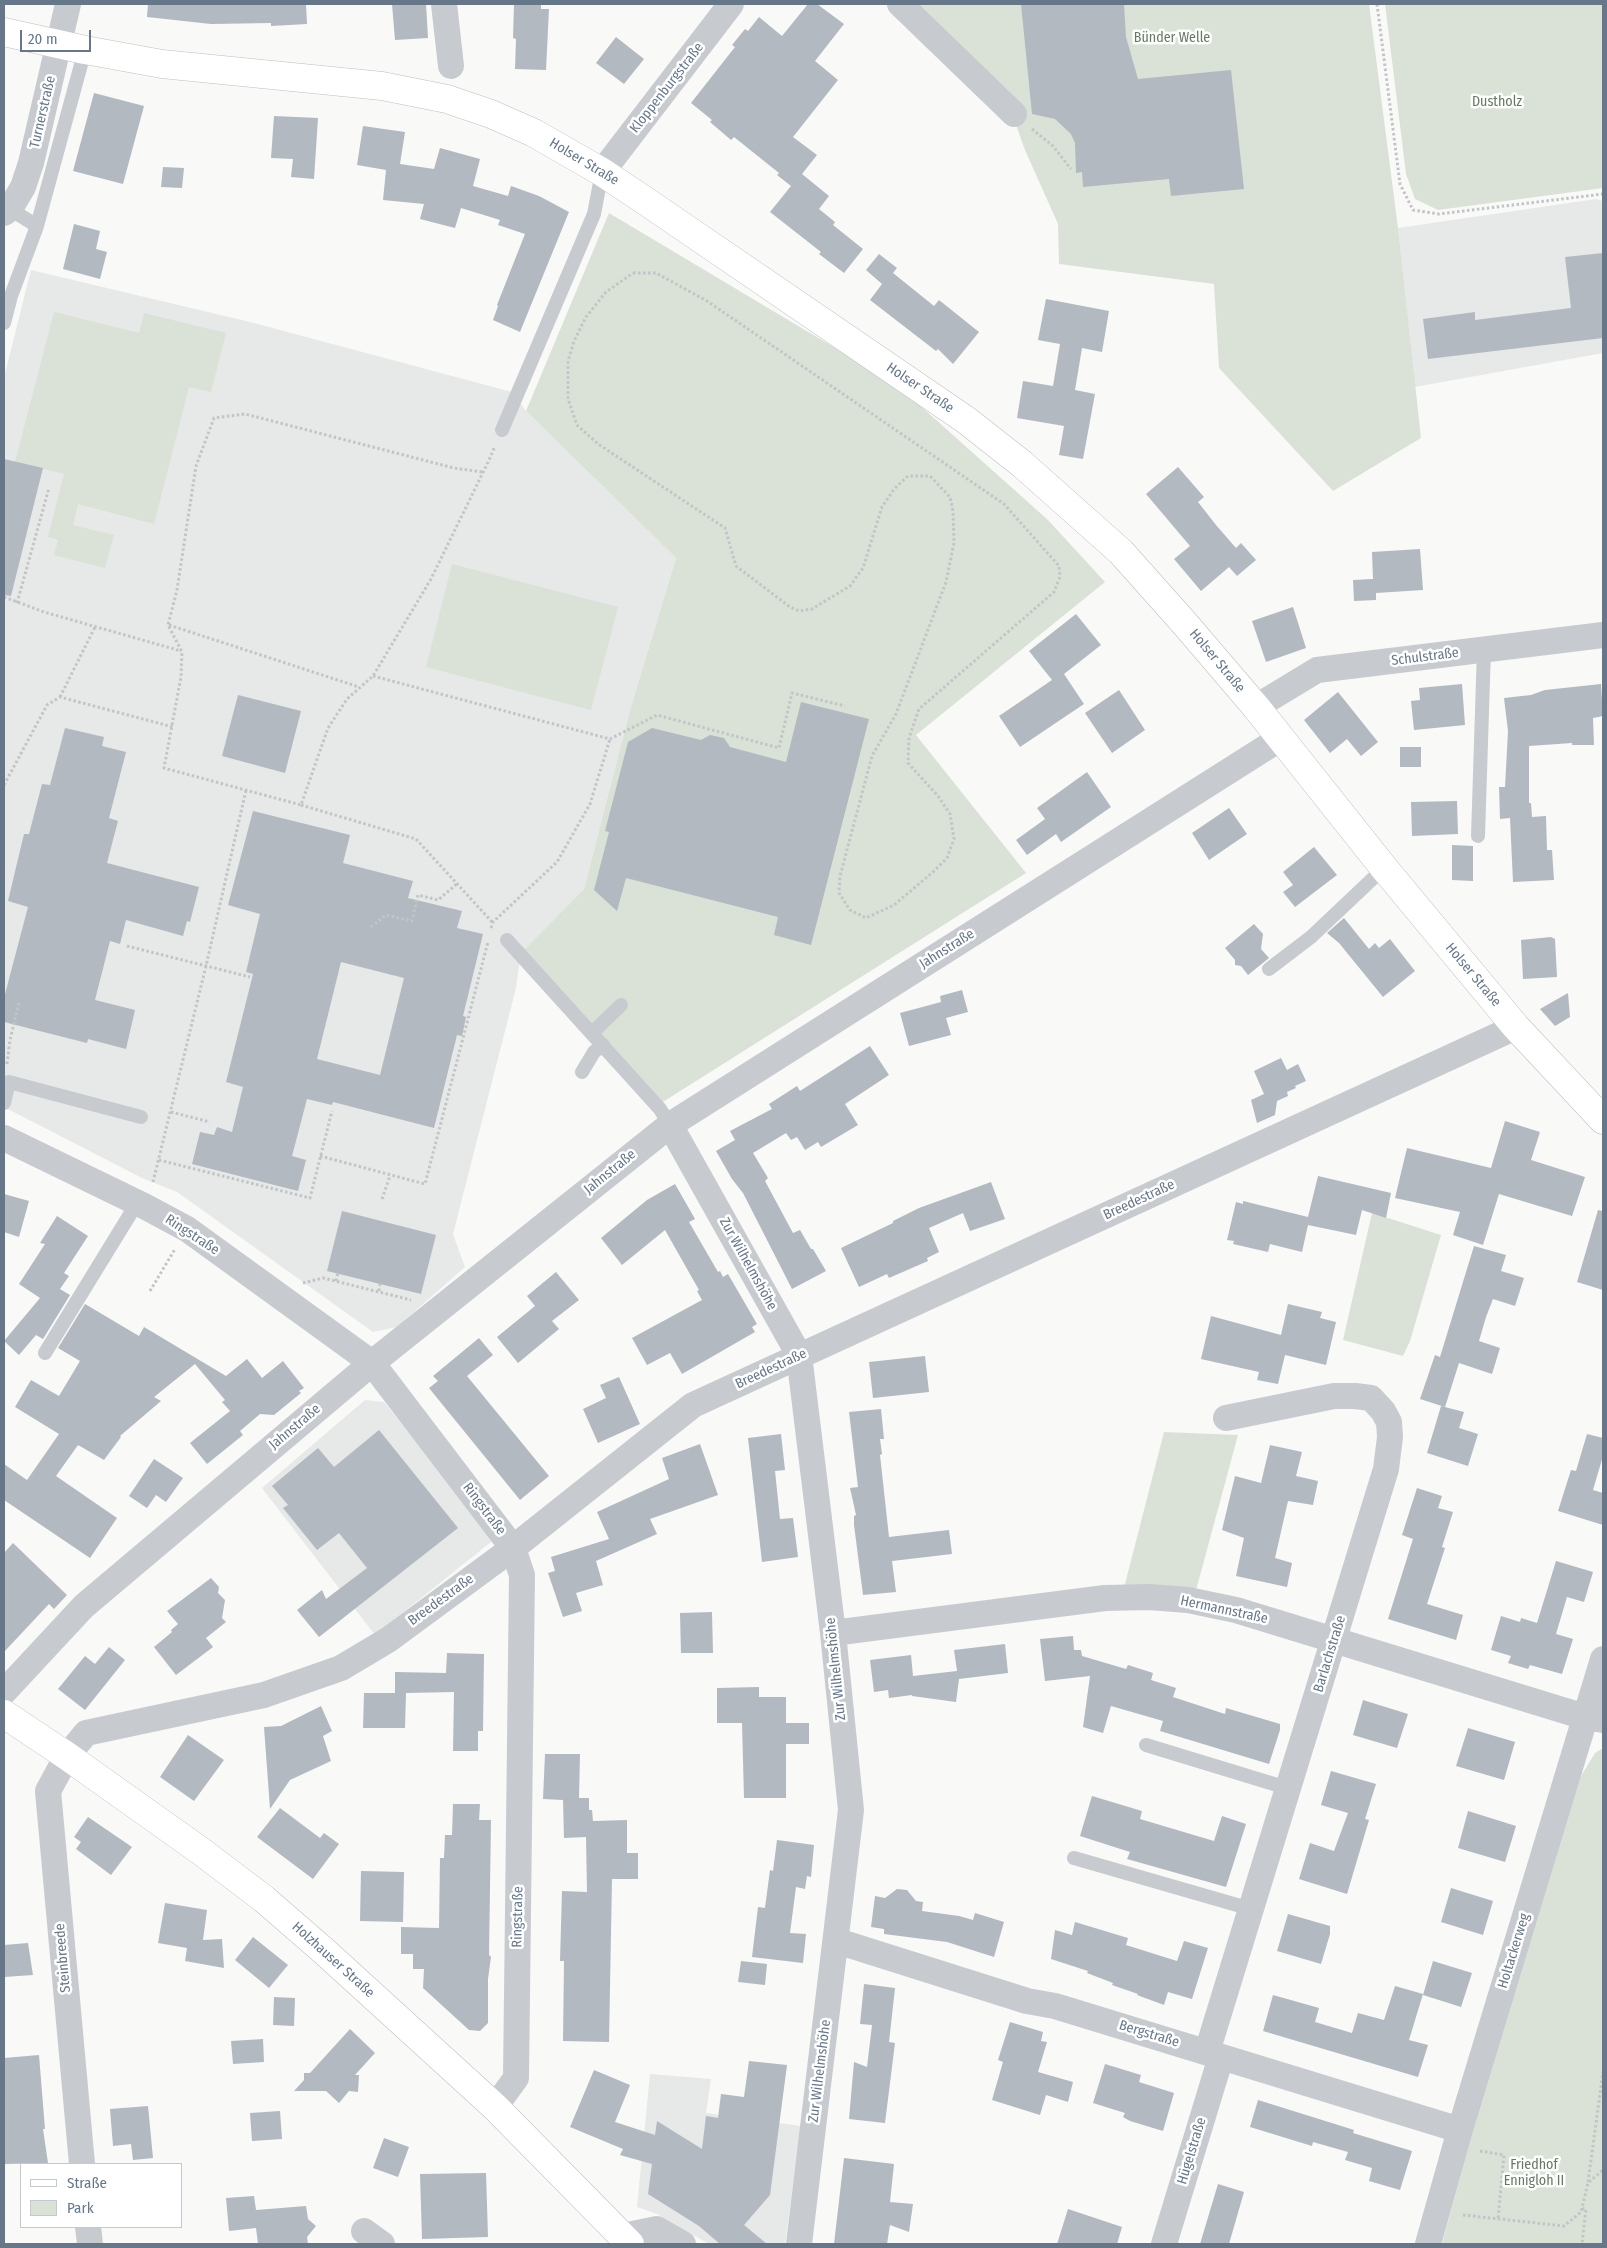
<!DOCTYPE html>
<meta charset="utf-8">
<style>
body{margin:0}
#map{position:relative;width:1607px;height:2248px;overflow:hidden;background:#f9f9f7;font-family:"Fira Sans Condensed",sans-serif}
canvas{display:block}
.frame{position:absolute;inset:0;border:5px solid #66778a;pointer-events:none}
.legend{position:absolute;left:20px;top:2163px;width:162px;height:65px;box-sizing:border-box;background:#fff;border:1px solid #c2c9d0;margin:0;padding:6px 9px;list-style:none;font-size:15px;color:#66778a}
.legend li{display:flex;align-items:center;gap:10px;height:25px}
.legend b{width:25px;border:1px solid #c2c9d0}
.scale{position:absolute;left:20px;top:30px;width:71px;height:22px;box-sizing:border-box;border:2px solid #66778a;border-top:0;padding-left:6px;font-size:15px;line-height:18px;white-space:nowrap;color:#66778a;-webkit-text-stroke:4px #fff;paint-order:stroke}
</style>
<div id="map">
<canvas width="1607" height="2248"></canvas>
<div class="frame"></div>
<ul class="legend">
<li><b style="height:6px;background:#fff"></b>Straße</li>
<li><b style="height:14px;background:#dae2d7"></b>Park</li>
</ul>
<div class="scale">20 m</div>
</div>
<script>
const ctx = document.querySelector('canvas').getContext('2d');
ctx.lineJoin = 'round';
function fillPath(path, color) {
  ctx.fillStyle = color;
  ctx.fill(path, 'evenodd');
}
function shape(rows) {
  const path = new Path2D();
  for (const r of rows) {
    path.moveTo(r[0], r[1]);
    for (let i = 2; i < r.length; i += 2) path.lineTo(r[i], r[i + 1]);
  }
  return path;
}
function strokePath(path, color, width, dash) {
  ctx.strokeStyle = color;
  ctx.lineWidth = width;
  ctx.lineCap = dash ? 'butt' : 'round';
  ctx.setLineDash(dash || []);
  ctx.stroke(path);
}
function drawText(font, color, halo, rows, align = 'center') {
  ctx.font = font + ' "Fira Sans Condensed",sans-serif';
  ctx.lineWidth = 5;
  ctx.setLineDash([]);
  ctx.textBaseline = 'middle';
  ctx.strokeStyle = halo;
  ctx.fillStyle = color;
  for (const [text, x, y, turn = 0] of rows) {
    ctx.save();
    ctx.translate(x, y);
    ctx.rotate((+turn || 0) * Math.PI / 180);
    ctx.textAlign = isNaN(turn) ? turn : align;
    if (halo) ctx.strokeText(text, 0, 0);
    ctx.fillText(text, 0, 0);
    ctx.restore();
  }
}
fillPath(shape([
 [1596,199,1603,201,1603,353,1415,387,1398,228],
 [31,270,250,322,512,392,526,411,676,558,630,710,584,889,521,953,516,988,453,1234,465,1267,397,1327,373,1332,177,1192,142,1178,4,1107,4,378],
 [365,1400,384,1402,496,1538,375,1635,262,1488],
 [650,2074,711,2079,706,2113,801,2126,785,2244,709,2244,657,2214,637,2207]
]), '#e7e8e8');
fillPath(shape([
 [911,4,1369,4,1398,228,1421,438,1333,491,1219,368,1214,284,1059,264,1058,224,1025,150,1015,122],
 [1385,4,1603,4,1603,188,1438,210,1415,199,1406,174],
 [609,213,897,385,1048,520,1105,582,916,735,1026,873,658,1105,521,953,584,889,630,710,676,558,526,411],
 [54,312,139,333,144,313,226,333,211,392,189,387,154,524,78,504,73,525,114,535,105,568,54,555,58,540,48,537,64,474,15,462],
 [452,564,618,607,591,710,426,667],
 [1372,1213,1441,1235,1410,1341,1403,1356,1343,1340],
 [1164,1432,1238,1435,1195,1594,1124,1588],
 [1603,1748,1603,2244,1442,2244,1472,2135,1581,1776,1595,1753]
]), '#dae2d7');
fillPath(shape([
 [148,4,306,4,307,24,271,26,271,23,211,24,147,17],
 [392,4,426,4,428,38,395,40],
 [514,4,541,4,541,9,549,9,546,70,515,69,516,39,513,38],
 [808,4,817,4,844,24,815,61,838,80,793,137,817,155,802,174,829,196,819,209,835,222,833,225,863,249,844,273,819,254,821,252,770,212,791,186,777,175,779,173,734,137,731,140,710,122,712,120,691,103,735,47,732,45,745,29,748,31,759,17,782,36],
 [1021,4,1124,4,1126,37,1138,79,1231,70,1244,189,1171,196,1169,179,1083,187,1082,172,1076,173,1075,143,1071,134,1055,119,1032,114],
 [616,37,644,59,624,84,596,63],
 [94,93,144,106,123,184,73,171],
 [274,116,318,118,314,179,291,177,293,159,271,158],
 [363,126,405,132,400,164,434,169,440,148,480,159,473,186,508,196,511,186,539,196,569,212,520,332,493,320,498,306,497,305,525,234,498,225,500,220,461,208,455,228,420,219,424,204,383,200,386,170,357,165],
 [163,167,184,168,182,188,161,187],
 [74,224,100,231,96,249,107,252,100,279,63,269],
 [1603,253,1603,338,1428,359,1423,319,1475,312,1475,320,1571,308,1565,257],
 [879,254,897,268,893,273,934,306,939,300,979,332,953,364,938,349,936,351,870,300,882,284,866,270],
 [1046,299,1109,311,1102,352,1082,348,1075,390,1095,394,1083,459,1059,455,1064,426,1017,418,1023,381,1053,386,1060,344,1038,340],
 [4,459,43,468,11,596,4,595],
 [1178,467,1204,497,1198,502,1216,525,1236,548,1241,543,1256,560,1237,576,1229,567,1201,591,1174,559,1190,546,1146,494],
 [1420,549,1423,590,1376,593,1376,600,1354,601,1353,580,1373,579,1372,552],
 [1293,607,1306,648,1266,662,1252,621],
 [1076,614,1101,645,1064,674,1084,704,1020,747,999,716,1052,680,1029,651],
 [1462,684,1465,725,1414,730,1411,701,1420,700,1419,688],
 [1601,684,1603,716,1593,718,1594,745,1572,745,1572,743,1529,746,1529,803,1531,803,1532,817,1546,816,1547,850,1552,850,1554,880,1513,882,1510,818,1500,819,1499,787,1505,787,1508,731,1504,698,1531,695,1545,690],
 [1119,690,1145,730,1112,753,1085,713],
 [1338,692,1378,742,1361,756,1347,739,1330,753,1304,720],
 [238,695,301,711,285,773,222,756],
 [801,702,869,719,811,945,774,935,778,917,626,878,617,911,594,890,609,832,605,831,628,742,652,728,701,740,710,735,724,738,730,747,786,762],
 [65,728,104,737,102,746,126,752,109,818,118,821,107,863,199,887,190,922,187,921,183,936,126,920,120,944,110,941,95,1000,135,1010,126,1049,88,1039,87,1043,4,1022,4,998,28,907,8,901,24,834,29,834,42,784,50,785],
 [1400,747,1421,747,1421,767,1400,767],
 [1087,772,1111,807,1061,842,1056,834,1027,855,1016,840,1045,819,1037,808],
 [1457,801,1458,834,1412,836,1411,802],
 [1229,808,1247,834,1209,860,1192,833],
 [253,811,350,835,343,863,413,881,408,898,462,911,457,928,483,934,463,1016,466,1017,462,1036,457,1035,434,1128,333,1102,332,1105,307,1099,292,1156,306,1160,298,1191,192,1164,200,1132,214,1135,217,1127,232,1132,243,1087,226,1082,253,974,246,972,260,914,228,905],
 [341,962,404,978,380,1075,317,1059],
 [1452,845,1473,846,1473,881,1452,880],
 [1314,847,1337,875,1295,907,1283,892,1293,885,1283,872],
 [1344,918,1369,949,1375,943,1379,948,1390,939,1415,971,1383,997,1339,943,1327,933],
 [1254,924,1263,934,1261,949,1269,958,1248,975,1241,966,1235,965,1235,960,1225,948],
 [1551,937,1555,939,1557,977,1523,979,1521,940],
 [962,990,968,1012,946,1018,951,1035,909,1046,900,1013,941,1002,940,996],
 [1568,993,1570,1017,1555,1026,1540,1009],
 [870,1046,889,1075,845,1104,858,1125,821,1147,818,1142,805,1150,797,1137,791,1140,786,1133,753,1153,768,1178,765,1181,793,1233,800,1230,811,1249,813,1249,826,1271,792,1289,743,1193,732,1179,716,1151,735,1140,730,1131,772,1109,769,1104,797,1086,800,1091],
 [1281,1058,1287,1070,1298,1064,1306,1081,1295,1086,1296,1088,1287,1092,1288,1096,1277,1101,1275,1115,1257,1123,1251,1100,1264,1094,1254,1071],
 [1505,1121,1540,1132,1531,1160,1585,1177,1572,1216,1499,1194,1483,1245,1453,1235,1460,1212,1395,1198,1407,1148,1491,1168],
 [1318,1176,1391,1193,1386,1218,1362,1210,1356,1235,1308,1225,1302,1252,1270,1244,1268,1252,1233,1244,1234,1241,1227,1240,1236,1202,1243,1204,1243,1201,1308,1217],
 [991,1182,1005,1219,970,1231,963,1213,929,1228,939,1252,927,1258,928,1261,889,1278,887,1274,859,1287,841,1248,893,1223,893,1221,919,1208],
 [675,1184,695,1219,689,1222,718,1272,720,1271,723,1277,728,1274,757,1324,752,1327,755,1332,682,1374,670,1353,647,1365,632,1338,702,1300,697,1291,699,1290,665,1230,622,1265,601,1238,647,1200],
 [4,1194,29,1201,19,1237,4,1232],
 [1598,1210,1603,1211,1603,1290,1577,1282],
 [342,1211,436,1235,421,1294,327,1271],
 [57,1216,88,1236,64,1273,69,1276,60,1289,70,1295,43,1339,36,1335,19,1355,4,1341,40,1298,19,1284,45,1244,40,1243],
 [1474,1246,1506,1255,1501,1271,1524,1278,1515,1306,1493,1299,1486,1317,1479,1341,1500,1348,1492,1374,1459,1363,1445,1407,1420,1399,1435,1355,1440,1357],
 [556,1272,579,1300,552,1321,559,1329,518,1363,497,1337,535,1306,527,1296],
 [85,1304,139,1336,144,1327,226,1376,247,1359,262,1378,283,1361,304,1388,299,1391,301,1393,274,1415,260,1414,240,1431,243,1435,207,1464,190,1443,230,1411,222,1402,225,1400,195,1364,154,1397,161,1401,120,1436,121,1437,104,1460,78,1445,56,1476,117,1518,90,1558,4,1500,4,1464,27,1480,59,1434,15,1407,31,1380,59,1396,80,1361,58,1348],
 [1288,1304,1322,1312,1320,1318,1336,1322,1326,1365,1285,1355,1278,1384,1257,1380,1259,1372,1201,1359,1211,1316,1281,1335],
 [479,1338,493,1355,467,1376,549,1476,520,1500,429,1388,438,1381,433,1376],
 [925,1356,929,1392,873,1398,869,1362],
 [619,1377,640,1424,598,1443,583,1409,606,1398,600,1385],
 [1441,1406,1464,1412,1459,1428,1478,1434,1468,1466,1427,1453],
 [881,1409,884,1439,880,1439,882,1454,880,1455,889,1537,949,1530,952,1554,892,1561,896,1592,863,1595,854,1525,854,1516,856,1515,850,1488,858,1487,849,1412],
 [379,1430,458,1528,319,1637,297,1610,322,1590,326,1599,367,1568,339,1533,317,1550,283,1508,288,1505,272,1486,318,1448,334,1467],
 [781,1434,785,1470,775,1471,780,1519,793,1518,798,1557,762,1562,748,1438],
 [1587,1434,1603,1438,1603,1456,1593,1490,1603,1493,1603,1525,1558,1511,1571,1470,1576,1471],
 [700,1444,718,1495,650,1519,657,1534,596,1561,603,1585,576,1593,582,1611,563,1617,548,1573,555,1571,551,1557,609,1539,597,1512,669,1479,662,1458],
 [1270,1445,1302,1452,1296,1476,1318,1481,1313,1505,1288,1501,1275,1558,1292,1563,1287,1587,1236,1576,1244,1538,1222,1530,1235,1476,1261,1483],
 [154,1459,183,1478,166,1502,156,1495,147,1508,129,1496],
 [1417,1488,1442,1496,1438,1508,1453,1512,1442,1547,1445,1548,1427,1604,1463,1615,1456,1640,1388,1619,1413,1539,1402,1535],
 [13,1543,67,1595,54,1609,49,1604,4,1652,4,1553],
 [1556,1561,1593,1572,1584,1602,1567,1597,1556,1634,1573,1639,1562,1674,1530,1665,1528,1669,1508,1663,1511,1656,1491,1650,1501,1616,1520,1622,1521,1618,1537,1623],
 [211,1578,219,1587,218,1593,225,1600,222,1618,226,1622,206,1638,213,1647,176,1675,154,1647,172,1632,171,1630,178,1624,167,1611],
 [712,1612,713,1653,681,1653,680,1613],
 [1073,1636,1074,1650,1081,1650,1082,1656,1126,1669,1128,1665,1153,1673,1151,1680,1176,1688,1173,1697,1225,1714,1226,1708,1280,1724,1280,1730,1269,1764,1160,1731,1163,1721,1111,1706,1103,1733,1083,1727,1090,1676,1045,1681,1040,1639],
 [1005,1644,1008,1673,959,1679,956,1702,912,1696,912,1695,889,1698,888,1690,874,1692,870,1660,911,1655,913,1676,957,1671,954,1650],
 [109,1647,125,1660,85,1710,58,1689,85,1656,95,1664],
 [447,1653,484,1654,483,1731,478,1731,478,1751,453,1751,454,1692,406,1693,405,1728,363,1728,364,1693,402,1693,395,1693,395,1672,446,1673],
 [759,1687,759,1697,786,1697,786,1723,809,1723,809,1744,786,1744,786,1798,744,1798,742,1723,717,1723,717,1688],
 [1363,1700,1408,1714,1397,1748,1353,1735],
 [321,1706,332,1731,323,1736,331,1761,290,1780,270,1809,264,1727,281,1726],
 [1468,1728,1515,1742,1504,1780,1456,1766],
 [188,1735,224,1760,194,1801,160,1777],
 [545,1754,580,1754,579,1798,589,1798,589,1810,592,1810,593,1821,627,1820,627,1853,638,1853,638,1879,612,1879,609,2042,563,2041,564,1961,560,1961,562,1891,587,1892,586,1837,564,1838,563,1800,543,1799],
 [1331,1771,1376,1784,1365,1819,1369,1820,1347,1894,1299,1879,1310,1843,1334,1851,1348,1813,1321,1805],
 [1092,1796,1142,1811,1140,1819,1214,1841,1222,1816,1246,1824,1226,1887,1127,1859,1130,1852,1080,1836],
 [453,1804,480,1804,479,1820,491,1820,489,1955,491,1957,488,1979,488,2023,480,2031,469,2030,423,1988,424,1969,413,1969,413,1954,401,1954,401,1927,439,1928,440,1858,444,1858,445,1835,452,1835],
 [280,1808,320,1838,324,1833,339,1844,313,1879,257,1837],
 [1468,1811,1516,1826,1505,1862,1458,1848],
 [88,1817,132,1847,111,1875,76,1849,81,1842,74,1837],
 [777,1840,814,1845,811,1877,807,1876,805,1889,796,1887,790,1933,806,1934,803,1963,752,1957,758,1907,765,1908,770,1870,773,1871],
 [361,1871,404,1872,403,1922,360,1921],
 [1451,1888,1493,1901,1483,1935,1441,1922],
 [897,1889,907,1890,916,1901,923,1902,922,1911,959,1916,973,1920,975,1913,1004,1922,994,1957,947,1942,884,1934,884,1929,871,1927,875,1896,885,1898],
 [165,1903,207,1910,203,1940,222,1939,224,1968,185,1961,187,1948,158,1943],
 [1288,1914,1330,1926,1330,1934,1321,1964,1277,1951],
 [1075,1922,1128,1938,1126,1945,1177,1961,1184,1941,1208,1948,1192,1999,1168,1992,1164,2005,1137,1995,1138,1994,1112,1985,1113,1983,1087,1973,1088,1971,1051,1959,1055,1930,1072,1935],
 [253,1937,288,1965,269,1988,235,1960],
 [28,1943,33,1975,4,1977,4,1945],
 [741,1961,767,1964,765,1985,738,1982],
 [1433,1961,1472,1973,1461,2007,1423,1995],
 [864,1984,895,1988,889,2042,895,2043,885,2123,849,2119,854,2062,867,2067,872,2025,860,2024],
 [1395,1986,1423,1994,1409,2040,1428,2045,1418,2077,1263,2031,1273,1995,1319,2008,1315,2022,1352,2033,1358,2013,1384,2020],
 [274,1997,295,1998,294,2026,273,2025],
 [1010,2022,1043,2032,1041,2041,1047,2042,1038,2072,1073,2082,1068,2102,1046,2095,1040,2115,992,2100,1003,2062,998,2060],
 [350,2029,375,2053,355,2075,359,2075,358,2092,349,2091,339,2103,326,2091,294,2091,304,2080,304,2073,310,2073],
 [263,2039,264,2062,233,2064,231,2041],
 [39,2055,45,2129,43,2129,48,2163,5,2164,4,2058],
 [749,2061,787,2065,770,2195,744,2225,767,2244,720,2244,699,2226,648,2194,652,2164,620,2155,623,2149,570,2127,594,2070,630,2085,615,2122,655,2135,657,2121,702,2149,706,2116,718,2118,721,2094,744,2097],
 [1105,2064,1141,2075,1139,2082,1174,2093,1163,2131,1130,2121,1123,2117,1125,2113,1093,2103],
 [1258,2100,1335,2124,1354,2130,1353,2133,1412,2151,1400,2190,1369,2181,1372,2168,1345,2160,1348,2152,1313,2142,1312,2146,1250,2127],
 [148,2106,153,2158,133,2160,131,2144,113,2146,110,2109],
 [280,2111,282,2139,252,2141,250,2113],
 [384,2138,409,2147,398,2177,373,2168],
 [844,2158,894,2164,890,2202,913,2204,909,2232,890,2225,887,2244,834,2244],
 [486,2173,488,2237,422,2239,420,2174],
 [1218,2184,1244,2192,1229,2244,1200,2244],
 [254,2196,256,2210,306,2206,308,2219,316,2226,307,2237,308,2244,258,2244,256,2228,229,2231,226,2198],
 [1068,2209,1122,2227,1117,2244,1057,2244]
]), '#b2b9c0');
const secondary = shape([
 [4,32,85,50,162,64,382,86,447,99,491,114,534,133,602,172,647,202,966,420,1022,464,1121,552,1186,625,1256,707,1384,868,1516,1027,1603,1120],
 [4,1714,67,1756,202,1852,264,1899,325,1952,495,2107,630,2244]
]);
strokePath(secondary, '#bbc0c5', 29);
strokePath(shape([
 [1377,4,1400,184,1413,210,1439,214,1603,194],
 [1032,129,1053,146,1071,169],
 [633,273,656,273,707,301,1004,504,1059,566,1060,577,1054,592,919,709,909,738,908,763,938,796,950,814,954,839,947,858,933,872,894,905,866,918,850,910,839,893,840,876,872,756,896,714,946,582,954,543,953,511,950,497,930,476,908,476,894,489,882,507,863,568,850,586,812,609,799,611,790,607,736,566,725,528,598,444,577,425,568,399,568,361,574,341,586,317,606,292,633,273],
 [482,472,454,468,245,414,214,418,196,466,177,590,168,625,182,652,181,677,164,768,301,805,328,728,347,699,373,676,431,579,490,458,495,446],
 [4,597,44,612,181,651],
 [17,603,49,488],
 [169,625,359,687],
 [373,676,610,739,657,715,779,748,792,693,845,706],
 [60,697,95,627],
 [4,785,47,705,60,697,173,727],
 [301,805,416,839,493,923],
 [371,927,386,915,412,921,418,895,438,900,458,883],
 [491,928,493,922,557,862,590,804,610,739],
 [127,946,250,977],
 [7,1064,10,1040,19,1003],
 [171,1112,210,1122],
 [320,1156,425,1184,488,942],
 [159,1160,310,1198,332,1111],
 [153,1182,206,966,246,790],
 [382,1199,390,1176],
 [336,1281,338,1273],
 [303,1283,323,1278,411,1300],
 [150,1291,175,1249],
 [379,1291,380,1284],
 [1480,2151,1504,2155,1498,2219],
 [1588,2182,1603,2072],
 [1582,2209,1586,2209,1582,2244],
 [1463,2215,1564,2226,1581,2212,1588,2183,1603,2170]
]), '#c2c4c7', 3, [2.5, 2.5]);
strokePath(shape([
 [10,209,37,226],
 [4,323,11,296,37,226,85,50],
 [502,430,594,214,602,172],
 [1478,836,1484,649],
 [507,940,660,1109,670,1125],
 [1269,969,1311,937,1384,868],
 [592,1033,621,1005],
 [582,1072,594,1052,603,1045],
 [4,1103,9,1082,141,1117],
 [45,1353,137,1203],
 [1146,1745,1287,1788],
 [1074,1858,1251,1909]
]), '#c7cacf', 14);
strokePath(shape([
 [444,4,451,66],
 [900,4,1014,114],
 [602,172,731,4],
 [4,213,10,209,23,187,31,163,68,4],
 [1256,707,1317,670,1603,635],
 [670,1125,799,1355,833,1633,851,1810,799,2244],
 [4,1138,144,1206,187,1229,372,1363,513,1548,522,1575,516,2078,495,2107],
 [833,1633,1105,1598,1149,1597,1188,1600,1236,1610,1585,1717,1603,1720],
 [4,1692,84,1606,372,1363,670,1125,1281,738],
 [837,1941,1027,2001,1055,2006,1460,2130],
 [1207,2052,1386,1469,1390,1437,1389,1422,1383,1411,1371,1398,1355,1396,1334,1396,1226,1418],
 [82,2164,48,1791,67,1756,86,1733,264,1695,341,1668,388,1640,513,1548,693,1405,1516,1027],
 [88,2227,90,2244],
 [364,2231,382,2244],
 [623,2236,657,2229,683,2244],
 [1164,2244,1221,2057],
 [1428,2244,1460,2130,1603,1659]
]), '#c7cacf', 26);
strokePath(secondary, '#fff', 28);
drawText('14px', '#657b61', '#fff', [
 ["Bünder Welle",1172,38],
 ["Dustholz",1497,102],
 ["Friedhof",1534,2165],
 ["Ennigloh II",1534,2181]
]);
drawText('14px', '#66778a', '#fff', [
 ["Kloppenburgstraße",667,88,-52],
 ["Turnerstraße",43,112,-77],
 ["Holser Straße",584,162,31],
 ["Holser Straße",920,388,34],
 ["Schulstraße",1425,657,-7],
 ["Holser Straße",1217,661,50],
 ["Jahnstraße",947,949,-32],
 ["Holser Straße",1473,975,50],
 ["Jahnstraße",610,1172,-39],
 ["Breedestraße",1139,1200,-25],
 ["Ringstraße",192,1235,33],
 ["Zur Wilhelmshöhe",748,1264,61],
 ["Breedestraße",771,1369,-25],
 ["Jahnstraße",295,1427,-40],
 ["Ringstraße",484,1509,53],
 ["Breedestraße",441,1600,-36],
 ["Hermannstraße",1224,1610,12],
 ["Barlachstraße",1330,1654,-73],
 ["Zur Wilhelmshöhe",836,1669,-96],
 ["Ringstraße",518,1917,-89],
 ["Holtackerweg",1514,1951,-73],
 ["Steinbreede",63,1958,-95],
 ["Holzhauser Straße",333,1960,42],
 ["Bergstraße",1149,2034,17],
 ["Zur Wilhelmshöhe",820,2071,-83],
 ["Hügelstraße",1192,2151,-73]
]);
</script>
